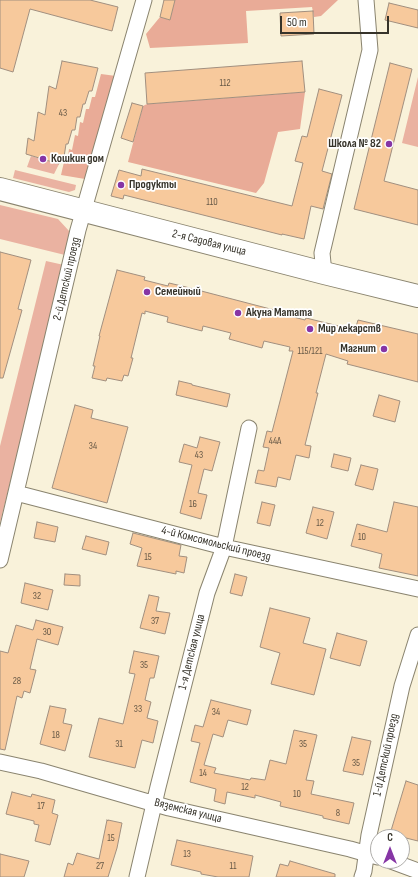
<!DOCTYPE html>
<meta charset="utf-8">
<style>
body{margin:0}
#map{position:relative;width:418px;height:877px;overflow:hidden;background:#f9f2da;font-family:"Sofia Sans Condensed",sans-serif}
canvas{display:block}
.north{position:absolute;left:370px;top:829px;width:40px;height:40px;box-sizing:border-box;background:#fff;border:1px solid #afadaa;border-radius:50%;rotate:0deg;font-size:11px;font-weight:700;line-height:16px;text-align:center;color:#36332a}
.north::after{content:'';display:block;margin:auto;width:14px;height:18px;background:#8635a5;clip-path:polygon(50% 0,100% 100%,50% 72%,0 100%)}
.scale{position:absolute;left:280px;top:16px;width:109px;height:18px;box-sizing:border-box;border:2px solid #36332a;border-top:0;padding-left:5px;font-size:12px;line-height:14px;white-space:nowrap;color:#36332a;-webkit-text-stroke:3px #fff;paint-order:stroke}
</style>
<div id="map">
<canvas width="418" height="877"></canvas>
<div class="north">С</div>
<div class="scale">50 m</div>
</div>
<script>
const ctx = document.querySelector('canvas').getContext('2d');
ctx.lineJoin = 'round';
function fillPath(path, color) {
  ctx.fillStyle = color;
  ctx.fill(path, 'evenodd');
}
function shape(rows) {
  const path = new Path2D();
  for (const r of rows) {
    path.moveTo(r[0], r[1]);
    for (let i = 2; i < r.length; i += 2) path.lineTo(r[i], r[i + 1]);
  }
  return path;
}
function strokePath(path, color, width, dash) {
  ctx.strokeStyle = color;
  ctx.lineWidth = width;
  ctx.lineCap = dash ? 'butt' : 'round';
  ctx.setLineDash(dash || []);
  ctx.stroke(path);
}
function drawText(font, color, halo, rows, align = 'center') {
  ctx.font = font + ' "Sofia Sans Condensed",sans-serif';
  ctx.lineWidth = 3.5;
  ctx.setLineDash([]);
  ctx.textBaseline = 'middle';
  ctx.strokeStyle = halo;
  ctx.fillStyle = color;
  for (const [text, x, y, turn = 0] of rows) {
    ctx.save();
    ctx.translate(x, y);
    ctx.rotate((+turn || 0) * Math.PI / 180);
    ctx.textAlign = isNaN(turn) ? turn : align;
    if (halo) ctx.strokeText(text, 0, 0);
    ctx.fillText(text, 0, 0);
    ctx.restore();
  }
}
fillPath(shape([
 [418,77,418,147,402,143],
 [31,156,59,164,54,174,27,167],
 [15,170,76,185,75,190,69,192,13,178],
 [0,205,58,219,70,232,65,255,0,239],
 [46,261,64,265,0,523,0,446]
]), '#eab2a1');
fillPath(shape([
 [175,0,338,0,321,16,314,17,312,7,246,11,248,43,150,48,146,34,160,17,170,20],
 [101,74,116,76,85,179,61,175,64,162,67,163,69,149,72,150,75,135,78,136,80,122,83,123,86,109,89,109,92,97,95,97],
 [305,92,300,129,278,132,264,183,256,193,128,162,143,106,147,104]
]), '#e9ab97');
const building = shape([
 [0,0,90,0,118,7,112,31,30,9,13,72,0,68,0,0],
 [164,0,175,0,170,20,160,17,164,0],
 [389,3,418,10,418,28,385,20,389,3],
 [313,11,314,34,281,36,280,13,313,11],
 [62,61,98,68,92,91,89,91,85,104,83,104,80,117,77,117,75,130,72,130,68,144,66,144,64,157,61,156,59,164,26,154,28,138,34,141,38,112,45,115,49,86,56,89,62,61],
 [302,61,305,92,147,104,145,73,302,61],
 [390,63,412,69,384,181,418,190,418,225,354,209,390,63],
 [319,89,342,95,322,171,332,174,323,209,311,206,304,239,282,234,282,235,124,195,123,199,111,196,119,170,141,176,142,169,292,206,303,163,295,161,302,136,307,137,319,89],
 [132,103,143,106,133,142,121,138,132,103],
 [0,252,31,260,18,309,22,310,3,378,0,378,0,252],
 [117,270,145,277,144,280,168,286,169,283,186,287,278,311,278,313,305,320,306,318,355,330,358,320,418,334,418,382,347,364,348,361,326,354,316,393,318,393,305,445,311,446,309,458,296,455,290,480,278,477,276,487,255,483,258,470,264,471,269,448,263,447,267,431,272,432,293,351,289,351,290,347,264,341,262,348,229,339,231,333,203,326,202,331,167,322,168,317,145,311,145,314,142,313,131,358,133,358,128,376,124,375,122,381,107,378,106,381,92,378,95,366,93,366,100,336,99,336,117,270],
 [179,381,192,384,192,385,230,394,227,407,176,395,179,381],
 [379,395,400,401,395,422,373,416,379,395],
 [75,405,93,410,91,418,128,427,107,503,52,488,75,405],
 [200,437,220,442,212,471,204,469,198,493,207,495,201,519,180,513,192,465,179,462,184,444,197,448,200,437],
 [334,454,351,458,348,471,331,467,334,454],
 [361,465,378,469,373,490,355,485,361,465],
 [262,502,275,505,270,526,257,523,262,502],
 [394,502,418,507,418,576,379,568,382,554,351,546,357,524,387,532,394,502],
 [313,507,334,512,327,539,306,533,313,507],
 [37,522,58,527,55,542,34,538,37,522],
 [133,533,181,545,179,556,187,557,184,573,176,571,176,574,137,566,142,548,130,544,133,533],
 [86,536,109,542,106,555,82,549,86,536],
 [65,574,80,575,80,586,64,585,65,574],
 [235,574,247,577,242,596,230,593,235,574],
 [25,583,53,590,48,610,21,603,25,583],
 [149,595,159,597,156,611,170,613,165,634,140,628,149,595],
 [270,608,310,618,303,643,326,649,314,695,271,684,280,653,260,647,270,608],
 [36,620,63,627,58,645,37,639,30,669,36,670,30,693,24,691,22,698,17,696,5,750,0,749,0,651,8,653,16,625,33,630,36,620],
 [337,633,367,641,360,666,330,658,337,633],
 [134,651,159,656,154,678,150,678,145,700,151,702,147,718,158,721,153,743,142,740,135,768,89,757,99,718,123,724,135,674,129,673,134,651],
 [211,700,251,710,247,725,228,720,223,737,213,734,204,765,216,768,214,773,250,780,251,778,265,780,270,760,286,764,294,730,317,735,306,780,314,781,311,794,354,803,349,824,323,818,323,816,280,806,281,802,255,795,255,798,227,792,225,804,214,801,216,789,190,782,200,743,191,741,195,725,203,727,211,700],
 [50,706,66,709,63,723,72,725,65,751,40,744,50,706],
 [352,737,371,741,363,775,343,771,352,737],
 [406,781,418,785,418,841,390,834,406,781],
 [12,792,31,797,32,794,55,800,52,813,58,815,50,845,35,841,39,825,34,824,34,821,6,814,12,792],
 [107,820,108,821,108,820,122,823,117,848,108,877,64,877,68,863,73,865,77,853,99,859,107,820],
 [177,840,253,856,249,877,218,877,201,874,201,872,171,865,177,840],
 [0,854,29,861,24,877,0,877,0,854],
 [290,861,335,874,335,877,276,877,280,864,288,866,290,861]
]);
fillPath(building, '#f7c99c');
strokePath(building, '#a18f7f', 1);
const street = shape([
 [324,273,322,253,370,50,366,0],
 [16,493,224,547,418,589],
 [0,560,78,230,144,0],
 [0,762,41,771,169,808,350,849,378,857],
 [391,861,418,871],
 [137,877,158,787,207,593,224,547,249,428],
 [362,877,364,871,369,835,402,686,418,635]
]);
const secondary = shape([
 [0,189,324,273,418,296]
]);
strokePath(street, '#8a846f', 17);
strokePath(secondary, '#8a846f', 24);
strokePath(street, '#fff', 15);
strokePath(secondary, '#fff', 22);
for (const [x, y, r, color] of [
 [389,144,4,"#8635a5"],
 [43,159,4,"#8635a5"],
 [121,185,4,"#8635a5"],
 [147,292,4,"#8635a5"],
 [238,313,4,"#8635a5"],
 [310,329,4,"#8635a5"],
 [384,349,4,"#8635a5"]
]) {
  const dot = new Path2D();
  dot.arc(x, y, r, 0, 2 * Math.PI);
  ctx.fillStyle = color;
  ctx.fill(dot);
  strokePath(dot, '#fff', 1.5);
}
drawText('10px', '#665846', null, [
 ["112",225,83],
 ["43",63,113],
 ["110",212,202],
 ["115/121",310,351],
 ["44А",275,441],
 ["34",93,446],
 ["43",199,455],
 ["16",193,504],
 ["12",320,523],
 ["10",362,537],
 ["15",148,557],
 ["32",37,596],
 ["37",155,621],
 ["30",47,632],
 ["35",144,665],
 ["28",17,681],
 ["33",138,709],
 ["34",216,712],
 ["18",56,735],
 ["31",119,744],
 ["35",303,744],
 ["35",356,763],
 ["14",203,773],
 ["12",245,787],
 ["10",297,794],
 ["17",41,806],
 ["8",338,813],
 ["15",111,838],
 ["13",187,854],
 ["27",100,866],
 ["11",233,866]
]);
drawText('bold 12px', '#36332a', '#fff', [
 ["Школа № 82",381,144,"right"],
 ["Кошкин дом",51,159],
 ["Продукты",129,185],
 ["Семейный",155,292],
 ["Акуна Матата",246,313],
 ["Мир лекарств",318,329],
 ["Магнит",376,349,"right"]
], 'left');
drawText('12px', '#36332a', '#fff', [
 ["2-я Садовая улица",209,243,14],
 ["2-й Детский проезд",67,279,-77],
 ["4-й Комсомольский проезд",216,544,14],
 ["1-я Детская улица",192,652,-76],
 ["1-й Детский проезд",386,755,-78],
 ["Вяземская улица",188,811,14]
]);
</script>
